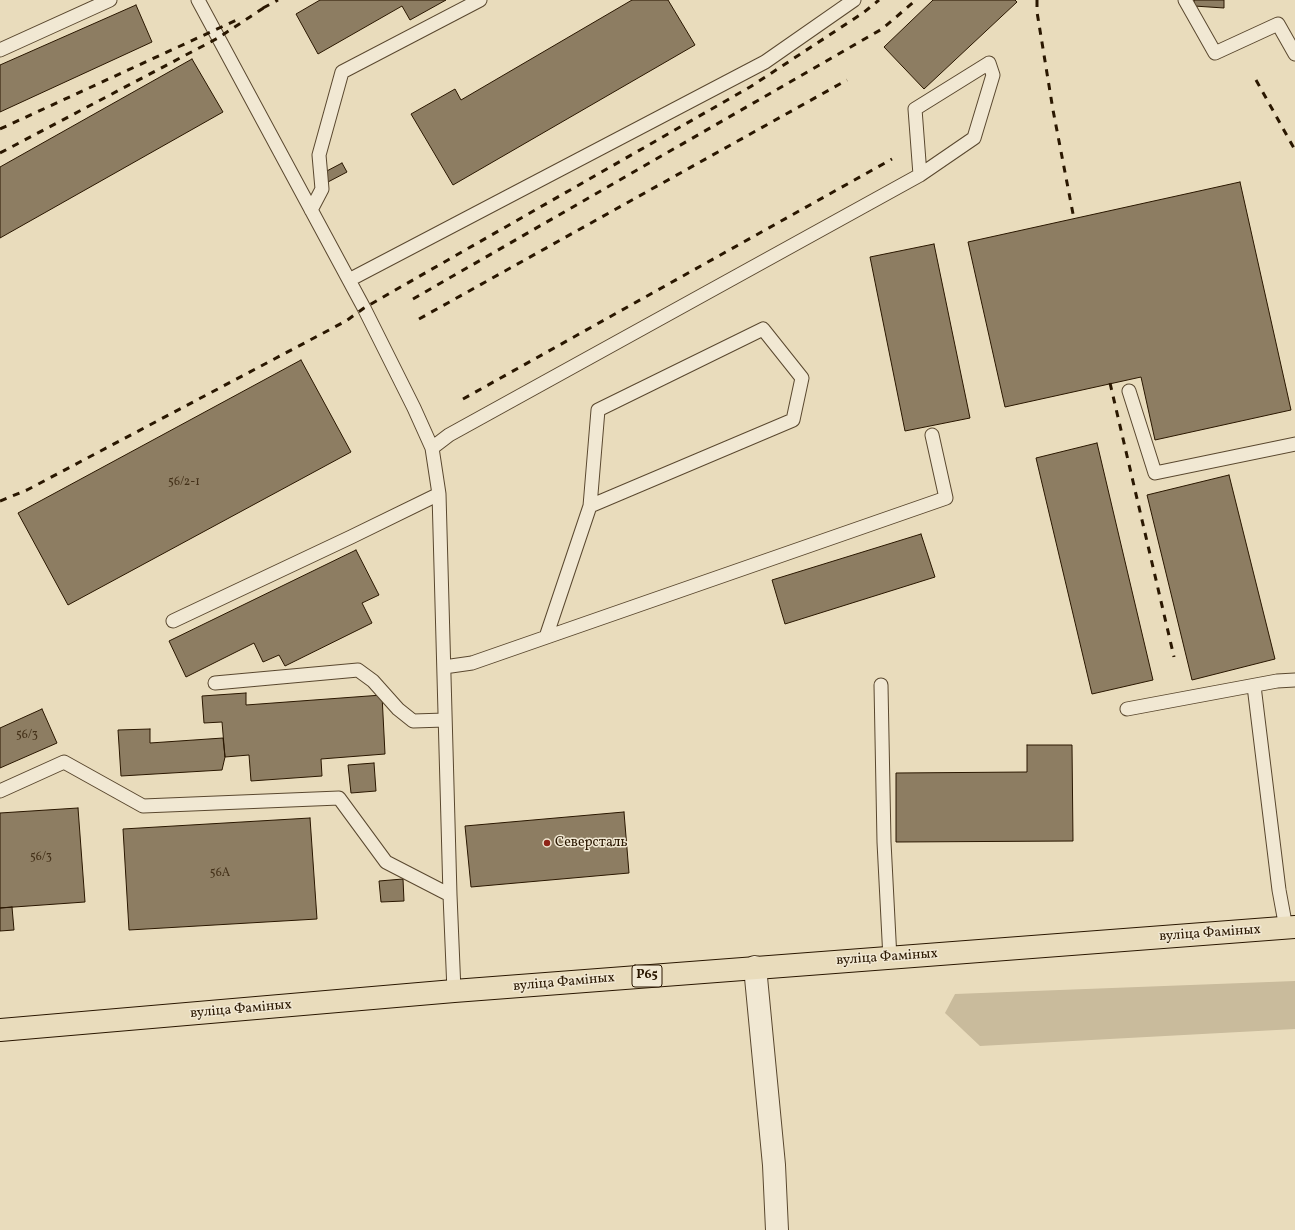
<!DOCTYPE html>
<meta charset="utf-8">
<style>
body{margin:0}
canvas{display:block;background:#e9dcbc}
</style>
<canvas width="1295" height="1230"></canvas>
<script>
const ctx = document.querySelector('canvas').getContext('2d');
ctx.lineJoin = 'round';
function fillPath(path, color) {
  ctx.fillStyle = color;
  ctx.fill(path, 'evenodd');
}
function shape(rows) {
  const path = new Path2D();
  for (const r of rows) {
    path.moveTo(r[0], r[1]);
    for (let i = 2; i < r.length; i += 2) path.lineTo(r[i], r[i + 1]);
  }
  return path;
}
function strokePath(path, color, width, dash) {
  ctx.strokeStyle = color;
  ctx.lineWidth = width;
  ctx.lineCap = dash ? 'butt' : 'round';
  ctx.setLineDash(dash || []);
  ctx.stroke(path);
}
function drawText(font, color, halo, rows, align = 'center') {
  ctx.font = font + ' Vollkorn,serif';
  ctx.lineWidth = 3;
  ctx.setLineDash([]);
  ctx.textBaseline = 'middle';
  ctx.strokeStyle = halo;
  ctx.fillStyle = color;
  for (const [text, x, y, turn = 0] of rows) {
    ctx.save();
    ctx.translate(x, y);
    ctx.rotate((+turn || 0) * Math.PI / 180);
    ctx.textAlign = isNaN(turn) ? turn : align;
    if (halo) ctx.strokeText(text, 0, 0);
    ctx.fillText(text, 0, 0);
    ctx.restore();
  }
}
fillPath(shape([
 [1295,981,1295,1029,980,1046,945,1013,955,994]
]), '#c9bb9c');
const building = shape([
 [320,0,446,0,410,20,402,6,318,54,296,14,320,0],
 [632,0,668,0,695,45,453,185,411,114,455,89,461,100,632,0],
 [933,0,1015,0,1017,2,924,89,884,47,933,0],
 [1194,0,1224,0,1224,8,1194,6,1194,0],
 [136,5,152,42,0,112,0,65,136,5],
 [192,59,223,112,0,238,0,167,192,59],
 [342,163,347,172,328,182,323,173,342,163],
 [1240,182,1291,410,1155,440,1141,377,1005,407,968,242,1240,182],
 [934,244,970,418,905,431,870,257,934,244],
 [301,360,351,452,68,605,18,513,301,360],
 [1097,443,1153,680,1092,694,1036,458,1097,443],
 [1229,475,1275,659,1192,680,1147,495,1229,475],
 [921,534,935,577,785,624,772,580,921,534],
 [356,550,379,595,362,603,372,623,285,666,279,655,263,662,254,643,186,677,169,641,356,550],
 [246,693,246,705,382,695,385,754,321,759,322,776,251,781,249,755,225,757,222,722,204,723,202,696,246,693],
 [42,709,57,743,0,768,0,728,42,709],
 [150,729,150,743,223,738,225,757,222,770,121,776,118,730,150,729],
 [1027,745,1072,745,1073,841,896,842,896,773,1027,772,1027,745],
 [374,763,376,791,351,793,348,765,374,763],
 [78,808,85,902,0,908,0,813,78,808],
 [624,812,629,873,471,887,465,826,624,812],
 [310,818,317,919,129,930,123,829,310,818],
 [403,879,404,901,381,902,379,881,403,879],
 [12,907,14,930,0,931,0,908,12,907]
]);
fillPath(building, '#8d7d62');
strokePath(building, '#2a1700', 1);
const lane = shape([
 [198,0,364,308,414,408,432,448,439,494,450,895,454,991],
 [1185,0,1215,53,1278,24,1295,54],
 [0,50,110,0],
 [311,210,322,189,319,155,342,72,480,0],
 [349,280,765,62,854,0],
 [1129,391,1155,473,1295,444],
 [432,448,449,435,920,175,974,138,993,75,989,63,915,109,920,175],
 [173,621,351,537,439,494],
 [546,637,590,506,793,420,802,378,763,329,598,410,590,506],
 [444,667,472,663,946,498,932,435],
 [215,683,358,670,373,681,398,709,413,721,445,720],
 [881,685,884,842,890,959],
 [1254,686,1279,890,1286,928],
 [1127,709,1277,681,1295,680],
 [0,791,64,762,143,806,339,798,386,862,450,895]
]);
const street = shape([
 [755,967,774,1165,777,1230]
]);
const primary = shape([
 [0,1030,454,991,1295,927]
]);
strokePath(lane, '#5a482f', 15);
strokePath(street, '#5a482f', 24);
strokePath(primary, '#2a1700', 24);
strokePath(lane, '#f1e8d3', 13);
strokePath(street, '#f1e8d3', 22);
strokePath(primary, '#e9dcbc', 22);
strokePath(shape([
 [1037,0,1037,12,1053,110,1074,219],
 [263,8,278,0],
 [1256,80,1295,150],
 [0,129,241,18],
 [0,153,218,38,268,5],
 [413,299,882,29,916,0],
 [419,319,847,80],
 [1110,383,1174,657],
 [463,399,892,159],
 [0,501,27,490,346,321,364,308,750,87,863,13,879,0]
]), '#2a1700', 3, [7, 7]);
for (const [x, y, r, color] of [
 [547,843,4,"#8f2418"]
]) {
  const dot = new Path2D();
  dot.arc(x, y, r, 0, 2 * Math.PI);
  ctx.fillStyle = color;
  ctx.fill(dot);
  strokePath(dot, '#f1e8d3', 1.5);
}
drawText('12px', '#433018', null, [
 ["56/2-1",184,483],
 ["56/3",27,736],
 ["56/3",41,858],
 ["56А",220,874]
]);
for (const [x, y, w] of [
 [647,976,30]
]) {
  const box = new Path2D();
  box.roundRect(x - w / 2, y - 11, w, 22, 3);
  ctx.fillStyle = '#f1e8d3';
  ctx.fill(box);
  strokePath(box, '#2a1700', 1);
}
drawText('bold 13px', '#2a1700', null, [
 ["Р65",647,976]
]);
drawText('14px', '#2a1700', '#f1e8d3', [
 ["Северсталь",555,843]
], 'left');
drawText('14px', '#2a1700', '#f1e8d3', [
 ["вуліца Фаміных",1210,934,-4],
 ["вуліца Фаміных",887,958,-4],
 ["вуліца Фаміных",564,983,-5],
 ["вуліца Фаміных",241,1010,-5]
]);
</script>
